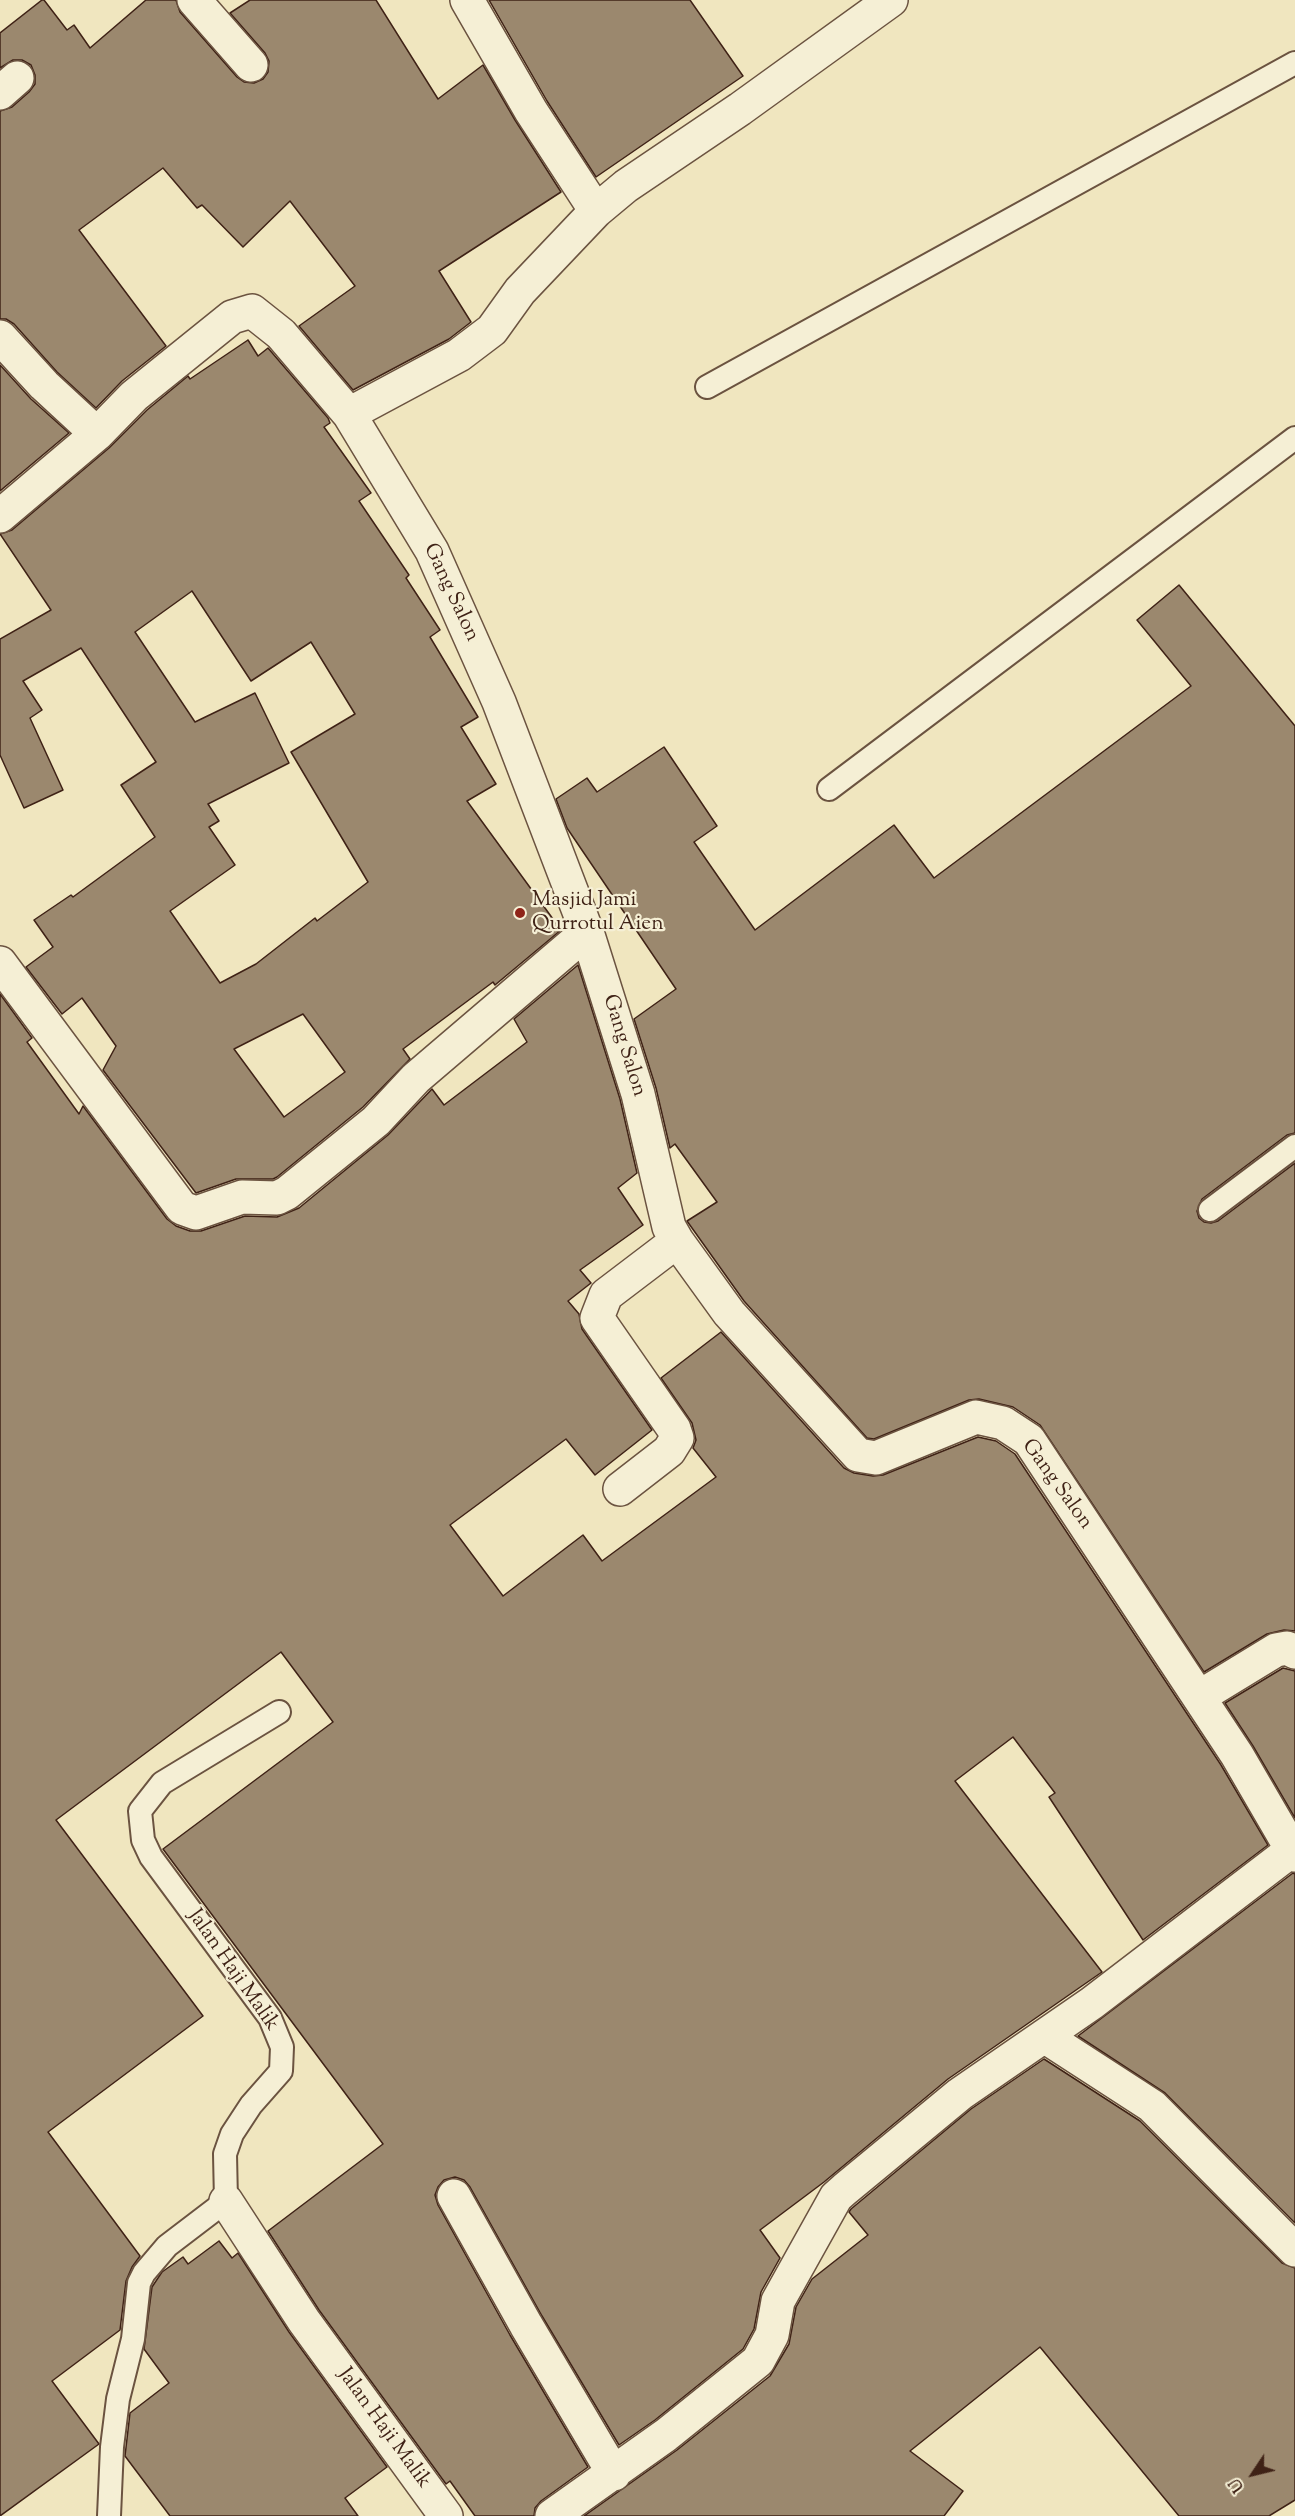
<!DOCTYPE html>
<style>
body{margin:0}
#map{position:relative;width:1295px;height:2516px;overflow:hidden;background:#f0e6bf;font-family:"Sorts Mill Goudy",serif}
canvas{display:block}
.north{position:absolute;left:1223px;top:2444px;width:60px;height:60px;-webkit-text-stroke:4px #f5efd5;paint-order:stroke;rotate:235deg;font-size:16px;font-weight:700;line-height:24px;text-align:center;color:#3f2216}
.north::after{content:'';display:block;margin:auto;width:21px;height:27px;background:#3f2216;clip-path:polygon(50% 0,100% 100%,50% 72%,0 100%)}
</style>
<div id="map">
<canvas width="1295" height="2516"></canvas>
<div class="north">U</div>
</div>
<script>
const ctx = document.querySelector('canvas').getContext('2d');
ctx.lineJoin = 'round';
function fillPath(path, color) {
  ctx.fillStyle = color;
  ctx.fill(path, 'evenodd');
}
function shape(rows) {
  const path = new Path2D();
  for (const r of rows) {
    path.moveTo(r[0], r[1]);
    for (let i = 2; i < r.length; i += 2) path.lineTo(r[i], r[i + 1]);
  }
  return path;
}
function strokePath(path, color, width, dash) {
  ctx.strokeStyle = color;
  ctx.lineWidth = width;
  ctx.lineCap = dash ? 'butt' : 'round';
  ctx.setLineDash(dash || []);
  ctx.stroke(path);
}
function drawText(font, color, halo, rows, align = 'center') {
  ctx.font = font + ' "Sorts Mill Goudy",serif';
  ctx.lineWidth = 4.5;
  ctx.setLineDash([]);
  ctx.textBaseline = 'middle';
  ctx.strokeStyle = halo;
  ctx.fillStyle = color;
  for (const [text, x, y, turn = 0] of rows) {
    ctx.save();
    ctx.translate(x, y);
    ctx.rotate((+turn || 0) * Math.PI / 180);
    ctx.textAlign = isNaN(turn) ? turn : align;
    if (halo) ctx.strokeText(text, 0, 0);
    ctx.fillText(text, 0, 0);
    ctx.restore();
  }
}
const building = shape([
 [42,0,44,0,67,30,74,25,90,48,146,0,176,0,180,12,237,77,244,82,254,83,263,79,268,72,269,61,265,53,230,13,250,0,376,0,438,99,483,65,515,120,561,192,439,271,471,322,449,339,353,390,299,326,355,286,290,201,243,247,202,205,197,208,163,168,79,230,166,346,122,381,96,408,57,372,14,324,6,319,0,319,0,111,12,107,29,92,35,84,35,75,31,65,22,60,13,60,0,68,0,33,42,0],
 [489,0,690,0,743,76,596,177,547,101,489,0],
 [248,340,258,356,268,348,328,418,330,423,324,427,371,493,359,501,409,575,406,578,440,630,430,637,478,717,461,727,496,784,467,801,561,930,495,985,493,982,403,1049,410,1059,363,1107,277,1177,273,1179,236,1179,196,1193,103,1070,116,1046,82,998,62,1014,26,967,53,947,34,920,71,895,73,897,155,837,121,785,156,762,81,648,23,681,42,710,30,718,63,790,24,808,0,755,0,639,51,610,0,534,12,530,109,448,147,410,188,376,190,379,248,340],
 [192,591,251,681,311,642,355,714,291,752,368,882,317,921,315,918,256,964,220,983,170,911,235,865,209,827,219,821,208,804,289,763,255,693,195,722,135,632,192,591],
 [303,1014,345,1072,284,1117,234,1049,303,1014],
 [0,365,31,399,69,433,0,491,0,365],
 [1179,585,1295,726,1295,1133,1287,1135,1202,1199,1197,1211,1199,1218,1204,1222,1211,1223,1218,1221,1295,1163,1295,1631,1284,1630,1267,1634,1204,1672,1040,1425,1013,1407,979,1399,969,1400,874,1439,867,1438,744,1301,687,1221,717,1202,675,1144,670,1148,656,1088,634,1019,676,989,567,828,556,799,587,778,597,792,664,747,717,826,694,842,755,930,894,825,934,878,1191,686,1137,620,1179,585],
 [578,965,620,1099,637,1173,618,1188,643,1225,580,1270,591,1283,568,1301,579,1314,582,1329,652,1430,595,1475,566,1439,450,1525,503,1596,583,1535,602,1561,716,1477,693,1448,696,1440,692,1423,661,1378,721,1332,844,1468,854,1473,873,1476,883,1475,978,1437,996,1441,1015,1454,1221,1765,1268,1845,1143,1940,1049,1797,1055,1793,1013,1737,955,1781,1102,1972,948,2079,824,2182,760,2230,780,2258,761,2292,754,2329,743,2349,655,2420,619,2445,542,2316,470,2187,464,2180,455,2177,444,2180,438,2187,435,2195,438,2205,510,2335,588,2467,541,2501,535,2508,534,2516,475,2516,450,2481,446,2484,319,2310,268,2231,383,2144,163,1849,333,1722,281,1652,56,1820,203,2016,48,2132,140,2256,132,2267,126,2281,120,2330,52,2381,99,2444,0,2516,0,994,32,1038,27,1042,79,1114,83,1106,167,1219,176,1226,190,1231,201,1231,245,1216,277,1217,299,1208,388,1135,432,1089,444,1105,527,1042,514,1019,578,965],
 [1283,1668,1295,1671,1295,1818,1253,1746,1225,1703,1283,1668],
 [1293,1873,1295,1874,1295,2223,1165,2093,1078,2036,1293,1873],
 [1044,2059,1140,2121,1282,2263,1295,2268,1295,2500,1269,2516,1179,2516,1040,2347,910,2451,963,2491,944,2516,584,2516,677,2450,770,2376,789,2344,796,2307,812,2279,868,2235,849,2212,851,2209,971,2109,1044,2059],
 [219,2241,232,2258,238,2253,289,2332,387,2467,345,2498,358,2516,170,2516,125,2456,130,2413,169,2383,144,2349,152,2287,162,2272,183,2257,188,2264,219,2241]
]);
fillPath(building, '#9b886e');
strokePath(building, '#3f2216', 1.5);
const lane = shape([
 [707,387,1295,63],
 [829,789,1295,438],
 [1210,1210,1295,1146],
 [109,2516,112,2447,118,2399,133,2339,139,2283,144,2273,167,2246,226,2201,225,2154,232,2134,251,2105,281,2071,282,2047,270,2018,151,1857,143,1840,140,1811,162,1783,279,1712]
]);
const street = shape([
 [194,0,251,65],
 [467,0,531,111,596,211],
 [0,93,17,78],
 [0,337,44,385,97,434],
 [349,414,459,355,492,330,520,291,596,211,626,186,740,109,891,0],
 [0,516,97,434,134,396,232,317,252,311,281,334,349,414,432,551,499,702,587,932,638,1094,669,1227,677,1241,729,1313,858,1455,876,1458,976,1417,1003,1423,1029,1440,1237,1755,1295,1855],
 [0,963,182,1208,196,1213,242,1197,277,1198,287,1193,376,1121,416,1078,587,932],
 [620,1489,669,1451,677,1438,674,1429,597,1318,606,1295,677,1241],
 [1199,1697,1276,1650,1287,1648,1295,1652],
 [1044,2036,1152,2106,1295,2250],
 [454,2196,526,2325,614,2474],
 [226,2201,304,2321,446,2516],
 [552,2516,666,2435,758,2361,772,2335,778,2301,836,2197,845,2189,960,2094,1092,2003,1292,1850]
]);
strokePath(lane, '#6b5340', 26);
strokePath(street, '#6b5340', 36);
strokePath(lane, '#f5efd5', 22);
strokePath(street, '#f5efd5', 33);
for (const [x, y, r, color] of [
 [520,913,6,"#8f2418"]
]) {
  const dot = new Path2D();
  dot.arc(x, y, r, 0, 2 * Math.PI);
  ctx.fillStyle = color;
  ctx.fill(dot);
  strokePath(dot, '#f5efd5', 2);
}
drawText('21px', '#3f2216', '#f5efd5', [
 ["Gang Salon",450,593,65],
 ["Gang Salon",623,1046,73],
 ["Gang Salon",1056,1485,54],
 ["Jalan Haji Malik",232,1971,55],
 ["Jalan Haji Malik",383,2429,54]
]);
drawText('21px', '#3f2216', '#f5efd5', [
 ["Masjid Jami",532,901],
 ["Qurrotul Aien",532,925]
], 'left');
</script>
